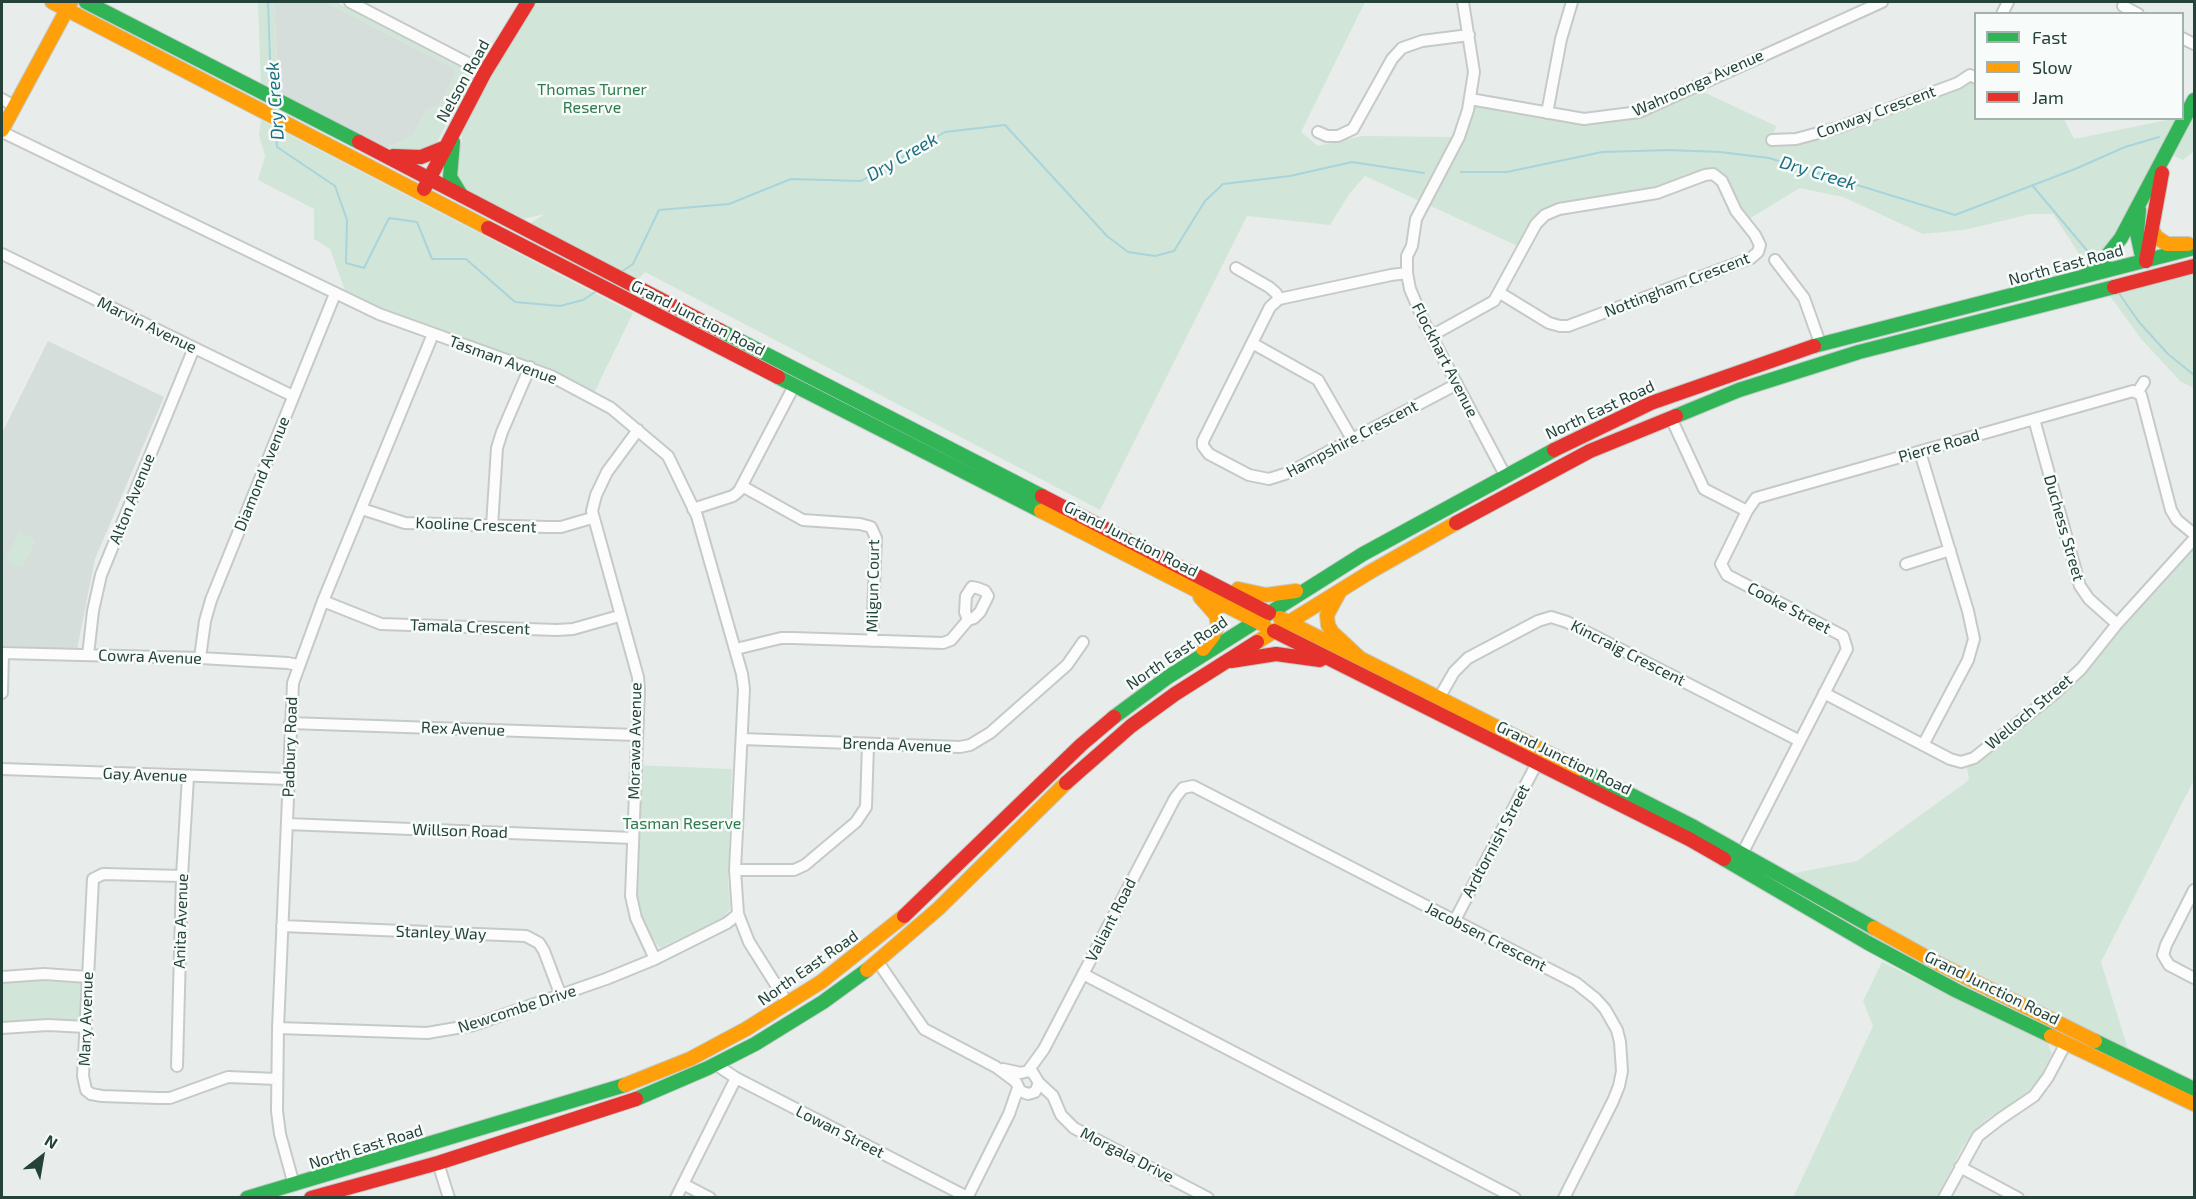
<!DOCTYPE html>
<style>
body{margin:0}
#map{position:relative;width:2196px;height:1199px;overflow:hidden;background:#e8edeb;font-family:"Exo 2",sans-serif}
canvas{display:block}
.frame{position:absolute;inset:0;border:3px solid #24423a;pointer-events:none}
.legend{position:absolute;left:1974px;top:12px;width:210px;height:108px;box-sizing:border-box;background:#f7fbf9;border:2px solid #a3b1ad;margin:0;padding:8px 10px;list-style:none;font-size:18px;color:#24423a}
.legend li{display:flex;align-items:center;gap:12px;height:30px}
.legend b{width:30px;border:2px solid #a3b1ad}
.north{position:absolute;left:12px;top:1127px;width:60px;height:60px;-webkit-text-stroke:4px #f7fbf9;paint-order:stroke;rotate:31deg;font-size:16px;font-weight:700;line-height:24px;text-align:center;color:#24423a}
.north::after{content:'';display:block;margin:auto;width:21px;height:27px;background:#24423a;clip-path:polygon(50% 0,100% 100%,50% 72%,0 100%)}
</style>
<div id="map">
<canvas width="2196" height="1199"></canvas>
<div class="frame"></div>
<ul class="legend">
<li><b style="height:8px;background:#30b455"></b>Fast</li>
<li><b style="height:8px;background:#ff9f0a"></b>Slow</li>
<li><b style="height:8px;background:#e5322d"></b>Jam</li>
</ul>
<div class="north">N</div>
</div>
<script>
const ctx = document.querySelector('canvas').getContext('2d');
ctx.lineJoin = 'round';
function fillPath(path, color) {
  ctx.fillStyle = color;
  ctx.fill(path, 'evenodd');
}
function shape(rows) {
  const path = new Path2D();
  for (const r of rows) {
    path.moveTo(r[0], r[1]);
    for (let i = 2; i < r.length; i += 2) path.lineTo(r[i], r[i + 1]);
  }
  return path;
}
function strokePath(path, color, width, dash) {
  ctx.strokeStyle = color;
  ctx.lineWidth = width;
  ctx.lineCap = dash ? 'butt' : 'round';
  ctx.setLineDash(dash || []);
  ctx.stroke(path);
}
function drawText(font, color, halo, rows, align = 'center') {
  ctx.font = font + ' "Exo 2",sans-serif';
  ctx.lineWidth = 5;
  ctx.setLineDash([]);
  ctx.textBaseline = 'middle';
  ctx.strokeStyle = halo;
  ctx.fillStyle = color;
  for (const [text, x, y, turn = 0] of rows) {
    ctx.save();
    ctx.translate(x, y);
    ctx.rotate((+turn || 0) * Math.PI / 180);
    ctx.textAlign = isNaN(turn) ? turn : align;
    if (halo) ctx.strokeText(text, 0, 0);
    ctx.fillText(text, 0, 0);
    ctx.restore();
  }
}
fillPath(shape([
 [274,2,326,2,454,68,456,72,439,106,426,110,413,136,387,148,279,94],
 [48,341,164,397,95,559,77,650,2,646,2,433]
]), '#d6dedb');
fillPath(shape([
 [258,2,274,2,279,100,261,90],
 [326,2,336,2,469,72,469,80,433,150,387,148,413,136,426,110,439,106,456,72,454,68],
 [533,2,1365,2,1301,132,1318,146,1362,136,1459,137,1470,99,1573,118,1616,116,1693,87,1776,126,1772,140,1796,139,1975,78,1976,118,2064,119,2074,139,2172,119,2184,119,2194,100,2194,151,2183,160,2168,153,2102,262,2083,260,2053,214,2031,214,1964,230,1923,234,1843,197,1800,188,1744,222,1716,176,1671,189,1554,210,1522,248,1365,176,1350,193,1330,225,1247,216,1100,510,645,272,633,284,522,228,545,214,523,219,460,187,455,174,455,157,462,141,461,133],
 [261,120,633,313,592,397,348,299,330,249,314,239,314,209,258,180,265,156,259,135],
 [2194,274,2194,388,2181,382,2141,339,2110,296],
 [19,532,36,540,22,568,6,560],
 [2194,547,2194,780,2101,962,2129,1052,1973,975,1784,875,1857,861,1969,780,1967,768,1977,762,2076,681],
 [635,765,732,769,728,880,730,909,724,917,660,948,644,926,631,896],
 [1882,962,2047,1042,2052,1054,2038,1081,2022,1098,1990,1117,1973,1132,1962,1148,1937,1197,1793,1198,1873,1026,1863,1001],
 [43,981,83,983,80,1020,2,1024,2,983]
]), '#d1e6d8');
strokePath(shape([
 [268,2,271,88],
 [275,126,277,147,335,186,347,220,346,263,364,268,389,218,417,222,432,259,466,259,515,302,560,306,583,300,595,292],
 [1461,172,1507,172,1602,152,1669,150,1720,152,1769,158,1955,215,2075,169,2125,147,2159,137],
 [2032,185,2090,254],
 [621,272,633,264,659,210,729,204,791,179,861,181,945,132,1005,125,1107,236,1128,252,1155,256,1174,251,1205,201,1223,184,1290,176,1352,162,1424,173],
 [2118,292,2139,322,2168,354,2194,375]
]), '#a9d4db', 2);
const street = shape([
 [350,2,485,72],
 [1463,2,1474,72,1468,110,1459,137,1416,219,1412,246,1407,256,1407,273,1410,289,1425,324,1505,475],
 [2123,6,2138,14],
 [2002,14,2008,2],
 [2182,38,2194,44],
 [2,99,14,106],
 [1470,99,1584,119,1639,112,1882,2],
 [1547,113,1561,39,1572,2],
 [2,132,379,314,551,376,611,408,668,456,697,516,742,674,744,689,735,870,738,914,749,942,788,1004],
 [1318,132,1327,136,1338,136,1353,129,1392,59,1402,48,1422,41,1469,35],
 [1772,140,1796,139,1837,128,1958,83,1970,75,1976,78],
 [2,254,293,396],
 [1775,260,1804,298,1820,343],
 [1236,268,1269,287,1276,293,1279,299,1391,275,1407,273],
 [1279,299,1270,307,1203,441,1203,446,1209,454,1249,475,1269,479,1288,473,1457,384],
 [1431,336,1494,301,1536,224,1545,215,1559,209,1657,193,1705,175,1713,174,1722,181,1736,211,1755,235,1760,245,1758,252,1751,258,1568,326,1560,326,1549,323,1500,293],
 [1252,343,1318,380,1352,439],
 [2137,393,2144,382],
 [1671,418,1704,489,1747,511,1721,564,1727,575,1843,636,1847,649,1742,854],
 [2034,419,2080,586,2089,599,2117,624],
 [638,430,607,472,596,495,592,511,638,677,639,690,631,896,636,918,655,959],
 [1920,452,1968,611,1974,639,1968,660,1923,745],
 [742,486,803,520,860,524,871,527,876,538,872,641],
 [362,509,405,523,549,527,561,527,592,518],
 [693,509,733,496,739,491,794,386],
 [1747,511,1756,498,2133,391,2141,395,2171,510,2177,520,2194,534],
 [492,526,497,448,502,432,530,367],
 [1906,564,1950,550],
 [323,601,381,624,557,630,573,629,619,616],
 [736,649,781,638,793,638,943,643,951,640,968,620,974,618,980,612,988,596,985,591,977,588,972,587,966,596,965,612,968,620],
 [2,653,200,658,288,663,298,665],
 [88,655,93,611,101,575,194,348],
 [200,658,205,621,211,600,335,294],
 [2,693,3,653],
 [1824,693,1950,759,1961,762,1974,758,2054,694,2081,669,2117,624,2194,539],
 [1439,698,1454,672,1468,658,1538,621,1551,617,1567,622,1800,741],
 [290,723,636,735],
 [742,739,960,747,970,745,990,733,1067,665,1083,642],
 [2,769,288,779],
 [287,824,633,838],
 [735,870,794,870,805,865,856,822,866,807,868,744],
 [182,876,103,874,93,879,83,1076,86,1090,91,1094,102,1096,158,1098,170,1098,228,1077,277,1079],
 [2194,890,2166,945,2163,955,2169,965,2194,978],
 [1455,920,1537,763],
 [282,926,526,936,539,943,544,951,561,996],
 [878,962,924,1029,996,1067,1016,1082],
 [1083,974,1515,1198],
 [2,977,44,974,88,977],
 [2,1028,48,1025,86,1027],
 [278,1028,427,1033,474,1025,606,979,655,959,727,923,738,914],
 [715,1064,736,1078,967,1197],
 [177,1066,182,876,188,777],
 [1003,1069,1021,1073,1028,1071,1033,1073,1039,1083,1035,1092,1028,1094,1020,1091,1017,1084],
 [1028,1071,1044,1049,1175,798,1183,788,1193,786,1576,983,1596,999,1605,1009,1617,1030,1620,1042,1622,1071,1619,1086,1613,1101,1564,1198],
 [1039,1083,1053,1096,1061,1115,1074,1128,1208,1198],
 [438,1163,449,1198],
 [1960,1167,2018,1198],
 [683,1184,710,1198],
 [294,1185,280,1134,277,1111,278,1028,293,683,323,601,433,334],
 [676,1198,736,1078],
 [967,1198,1009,1114,1018,1088],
 [1944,1198,1978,1136,2000,1119,2034,1096,2048,1077,2066,1043]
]);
const fast = shape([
 [86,2,359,142],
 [453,142,450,177,461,195],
 [2139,210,2137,233,2141,252,2146,261],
 [2086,275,2102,262,2121,238,2194,100],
 [721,331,1042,496],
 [1814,346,2194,248],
 [778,377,1041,511],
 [1676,416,1739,390,1859,352,2114,287],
 [1114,717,1168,677,1363,554,1554,450],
 [1580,769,1694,827,1874,928],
 [1724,859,1868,943,1957,991,2051,1036],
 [2095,1041,2194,1089],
 [636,1099,708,1068,755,1044,823,1002,867,970],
 [247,1198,625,1085]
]);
const slow = shape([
 [52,2,488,228],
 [2,130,71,2],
 [2152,229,2156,237,2167,244,2188,244],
 [1041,511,1264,625],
 [1238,589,1266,595,1296,591],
 [1339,593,1327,615,1328,625,1332,632,1361,659],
 [1200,597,1216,615,1218,625,1213,636,1203,649],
 [1280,618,1580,769],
 [1257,642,1370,572,1456,523],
 [1874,928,1939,964,2095,1041],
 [867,970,938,909,1066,783],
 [2051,1036,2194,1104],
 [625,1085,690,1059,746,1029,821,982,904,916]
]);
const jam = shape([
 [359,142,721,331],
 [393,156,421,157,446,147],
 [424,189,485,72,528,2],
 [488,228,778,377],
 [2146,261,2162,173],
 [2114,287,2194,266],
 [1554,450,1651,403,1814,346],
 [1042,496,1269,613],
 [1456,523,1590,451,1676,416],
 [1274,631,1689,839,1724,859],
 [1231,661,1276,654,1320,660],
 [1066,783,1131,726,1175,694,1257,642],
 [904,916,1081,745,1114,717],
 [311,1198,438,1163,636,1099]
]);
strokePath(street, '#c5cac8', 14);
strokePath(fast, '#c3cbc8', 16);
strokePath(slow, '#c3cbc8', 16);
strokePath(jam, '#c3cbc8', 16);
strokePath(street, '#fcfcfc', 10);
strokePath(fast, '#30b455', 14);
strokePath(slow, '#ff9f0a', 14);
strokePath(jam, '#e5322d', 14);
drawText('16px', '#24423a', '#f7fbf9', [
 ["Nelson Road",463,81,-61],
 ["Wahroonga Avenue",1698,83,-24],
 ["Conway Crescent",1876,112,-20],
 ["North East Road",2066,265,-15],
 ["Nottingham Crescent",1677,285,-21],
 ["Grand Junction Road",698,318,27],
 ["Marvin Avenue",147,325,26],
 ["Tasman Avenue",503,360,20],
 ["Flockhart Avenue",1445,360,63],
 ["North East Road",1600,410,-25],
 ["Hampshire Crescent",1352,439,-28],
 ["Pierre Road",1939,446,-16],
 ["Diamond Avenue",262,474,-68],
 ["Alton Avenue",132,499,-68],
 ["Kooline Crescent",476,525,2],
 ["Duchess Street",2064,528,74],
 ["Grand Junction Road",1131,539,27],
 ["Milgun Court",873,586,-89],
 ["Cooke Street",1789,608,28],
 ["Tamala Crescent",470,627,2],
 ["North East Road",1177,653,-34],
 ["Kincraig Crescent",1628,653,27],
 ["Cowra Avenue",150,657,2],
 ["Welloch Street",2029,712,-40],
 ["Rex Avenue",463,729,2],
 ["Morawa Avenue",635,741,-89],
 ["Brenda Avenue",897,745,2],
 ["Padbury Road",290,747,-88],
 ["Grand Junction Road",1564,758,26],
 ["Gay Avenue",145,775,2],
 ["Willson Road",460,831,2],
 ["Ardtornish Street",1496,841,-62],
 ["Valiant Road",1111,920,-63],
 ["Anita Avenue",181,921,-88],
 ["Stanley Way",441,933,2],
 ["Jacobsen Crescent",1486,937,27],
 ["North East Road",808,968,-35],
 ["Grand Junction Road",1992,988,26],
 ["Newcombe Drive",517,1009,-18],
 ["Mary Avenue",86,1019,-88],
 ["Lowan Street",840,1132,27],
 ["North East Road",366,1147,-17],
 ["Morgala Drive",1127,1155,27]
]);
drawText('16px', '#2d7a4b', '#f7fbf9', [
 ["Thomas Turner",592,90],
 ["Reserve",592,108],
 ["Tasman Reserve",682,824]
]);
drawText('italic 18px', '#1c6f80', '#f7fbf9', [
 ["Dry Creek",275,101,-94],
 ["Dry Creek",902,157,-30],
 ["Dry Creek",1818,173,17]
]);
</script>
